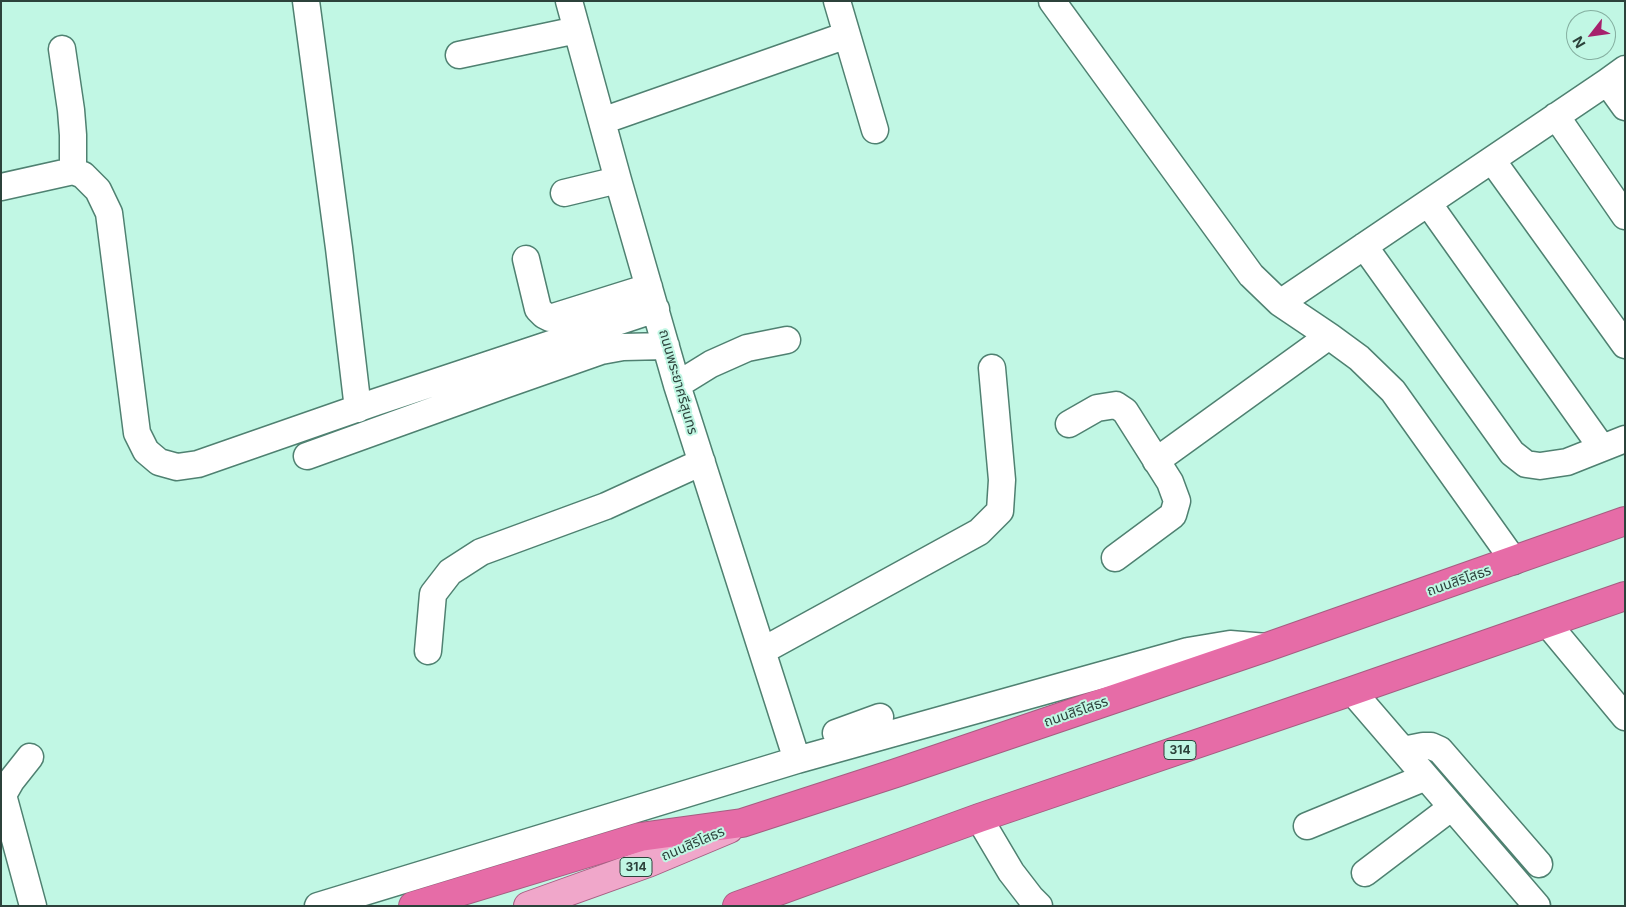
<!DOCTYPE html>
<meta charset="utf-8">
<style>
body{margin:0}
#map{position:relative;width:1626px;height:907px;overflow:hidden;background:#c1f7e4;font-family:Inter,sans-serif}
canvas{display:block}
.frame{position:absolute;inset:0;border:2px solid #2c423b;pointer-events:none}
.north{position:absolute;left:1566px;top:10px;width:50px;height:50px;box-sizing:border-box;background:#c1f7e4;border:1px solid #85afa0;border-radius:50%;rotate:240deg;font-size:14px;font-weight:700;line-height:20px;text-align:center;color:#2c423b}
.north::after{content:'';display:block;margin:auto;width:18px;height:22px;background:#a6216c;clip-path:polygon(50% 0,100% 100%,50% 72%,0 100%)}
</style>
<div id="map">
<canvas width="1626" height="907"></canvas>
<div class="frame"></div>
<div class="north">N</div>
</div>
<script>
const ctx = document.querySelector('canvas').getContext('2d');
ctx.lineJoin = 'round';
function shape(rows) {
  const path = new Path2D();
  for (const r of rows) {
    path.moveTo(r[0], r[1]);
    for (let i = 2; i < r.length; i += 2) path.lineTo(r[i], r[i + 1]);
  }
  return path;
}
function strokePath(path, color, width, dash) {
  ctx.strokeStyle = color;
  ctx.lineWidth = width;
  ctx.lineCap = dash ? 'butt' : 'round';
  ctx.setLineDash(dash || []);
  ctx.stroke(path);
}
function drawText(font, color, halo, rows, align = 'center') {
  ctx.font = font + ' Inter,"Noto Sans Thai",sans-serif';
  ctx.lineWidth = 4;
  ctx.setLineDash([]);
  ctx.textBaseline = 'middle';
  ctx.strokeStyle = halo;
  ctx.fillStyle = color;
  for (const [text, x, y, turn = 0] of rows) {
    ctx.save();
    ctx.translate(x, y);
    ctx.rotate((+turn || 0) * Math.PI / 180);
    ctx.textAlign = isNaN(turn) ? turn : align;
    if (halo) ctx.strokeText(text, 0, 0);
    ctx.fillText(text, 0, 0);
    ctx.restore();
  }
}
const minor = shape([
 [306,1,339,248,358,409],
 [569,1,618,180,677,385,797,760],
 [837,1,875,130],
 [1052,1,1251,275,1280,303,1329,336,1359,358,1393,391,1514,561],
 [62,49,71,110,73,135,73,171],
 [459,55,577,30],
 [1625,69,1607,82,1625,107],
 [1556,116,1625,216],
 [602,121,847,35],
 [1492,160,1625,345],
 [1,187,73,171,83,175,98,190,109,213,137,433,146,451,159,462,177,467,198,464,376,402,656,309],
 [564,193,618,180],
 [1428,203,1602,448],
 [1364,246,1512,453,1526,464,1540,466,1567,462,1625,439],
 [526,259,538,309,544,315,550,318,649,287],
 [1280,303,1607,82],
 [677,385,711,364,747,348,787,340],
 [1069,424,1097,408,1116,405,1125,411,1170,482,1177,501,1173,515,1115,558],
 [307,456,504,385,601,351,623,347,666,346],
 [1156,461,1329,336],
 [1547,623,1625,717],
 [428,651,433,594,450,572,481,552,606,506,702,462],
 [762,651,979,532,1000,511,1002,480,992,368],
 [1352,691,1537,906],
 [836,733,880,717],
 [1403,750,1423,746,1431,746,1440,750,1539,864],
 [30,757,11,781,3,795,33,906],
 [979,818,1011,872,1031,898,1039,906],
 [1307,826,1426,777],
 [1365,873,1452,807],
 [318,906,797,760,1188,651,1230,644,1267,647]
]);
const major = shape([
 [528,906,648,863,729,829]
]);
const highway = shape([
 [413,906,640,837,742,823,896,773,1267,647,1625,521],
 [737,906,979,818,1352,691,1625,596]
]);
strokePath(minor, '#4f8171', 29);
strokePath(major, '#a55d81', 30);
strokePath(highway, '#a55d81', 30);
strokePath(minor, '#fff', 26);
strokePath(major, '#f0a7ca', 28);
strokePath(highway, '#e66ca7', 28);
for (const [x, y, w] of [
 [1180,750,32],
 [636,867,32]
]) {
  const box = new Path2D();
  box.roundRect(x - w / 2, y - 9.5, w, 19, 4);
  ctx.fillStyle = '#c1f7e4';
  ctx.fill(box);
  strokePath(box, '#2c423b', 1);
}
drawText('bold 12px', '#2c423b', null, [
 ["314",1180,750],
 ["314",636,867]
]);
drawText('14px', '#2c423b', '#c1f7e4', [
 ["ถนนพระยาศรีสุนทร",678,382,74],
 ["ถนนสิริโสธร",1459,581,-19],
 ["ถนนสิริโสธร",1076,712,-19],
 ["ถนนสิริโสธร",693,844,-23]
]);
</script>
